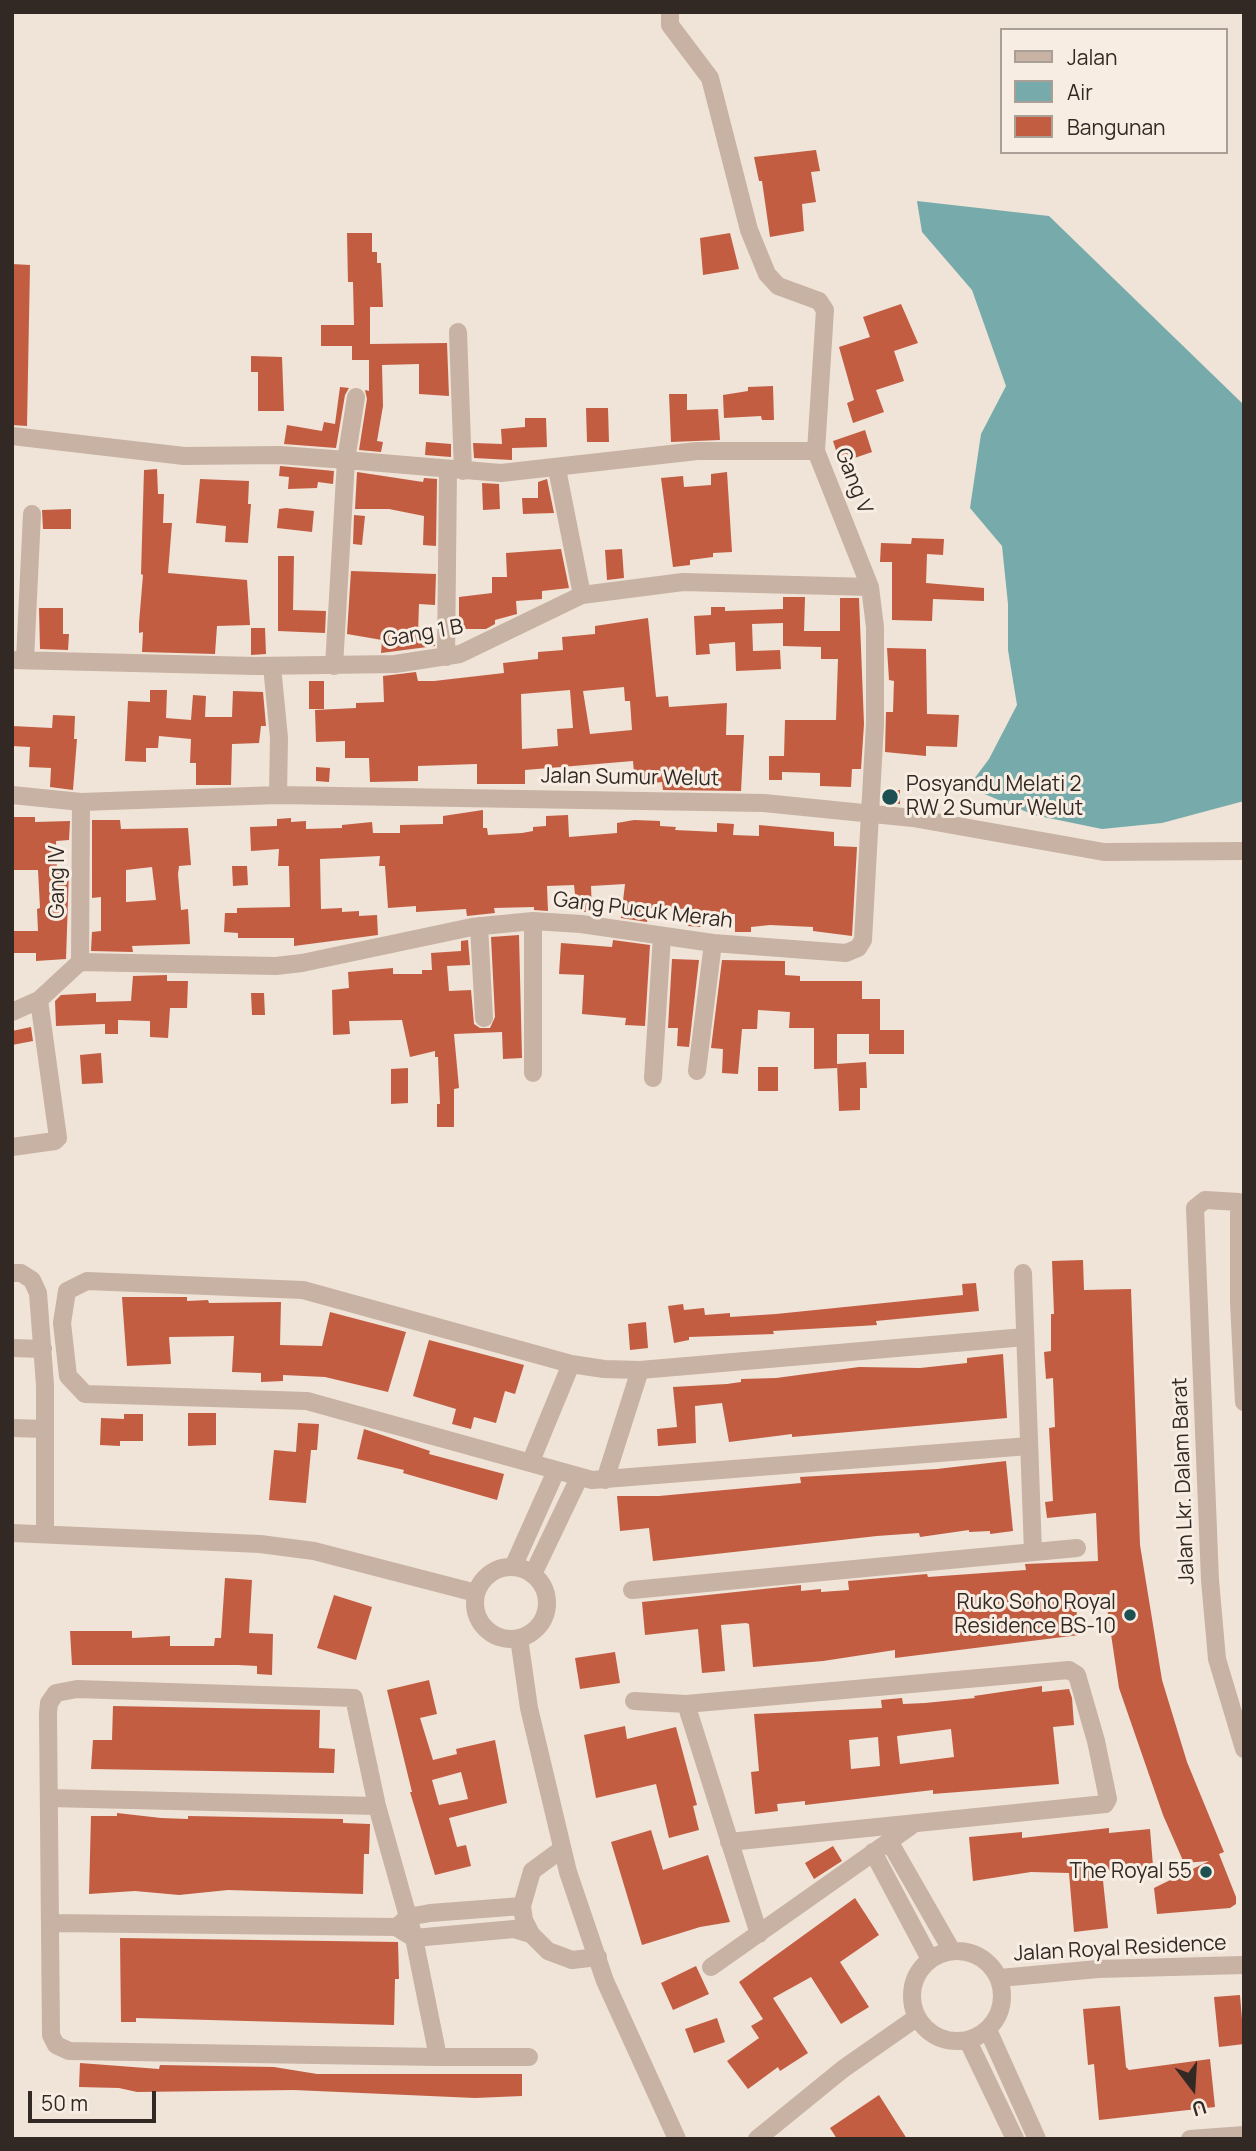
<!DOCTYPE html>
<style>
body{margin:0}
#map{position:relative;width:1256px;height:2151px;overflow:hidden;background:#f0e3d7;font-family:Manrope,sans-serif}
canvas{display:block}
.frame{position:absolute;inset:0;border:14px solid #322925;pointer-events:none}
.legend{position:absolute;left:1000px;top:28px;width:228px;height:126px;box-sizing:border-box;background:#f8ede2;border:2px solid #a99f96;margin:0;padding:9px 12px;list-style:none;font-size:21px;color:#322925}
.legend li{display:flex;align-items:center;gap:14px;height:35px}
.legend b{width:35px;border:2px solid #a99f96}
.north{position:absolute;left:1158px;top:2053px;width:70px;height:70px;-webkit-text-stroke:5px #f8ede2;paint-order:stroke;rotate:163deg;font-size:19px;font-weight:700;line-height:28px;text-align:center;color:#322925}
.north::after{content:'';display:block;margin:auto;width:24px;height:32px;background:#322925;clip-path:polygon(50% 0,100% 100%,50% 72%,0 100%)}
.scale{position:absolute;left:28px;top:2091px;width:128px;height:32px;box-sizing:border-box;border:4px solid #322925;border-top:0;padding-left:9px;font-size:21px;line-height:24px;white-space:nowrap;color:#322925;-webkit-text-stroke:5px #f8ede2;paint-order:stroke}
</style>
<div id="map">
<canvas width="1256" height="2151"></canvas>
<div class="frame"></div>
<ul class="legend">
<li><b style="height:9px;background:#c7b2a3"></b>Jalan</li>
<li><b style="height:19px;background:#77abab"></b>Air</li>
<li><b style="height:19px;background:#c25d42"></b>Bangunan</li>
</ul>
<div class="north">U</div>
<div class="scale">50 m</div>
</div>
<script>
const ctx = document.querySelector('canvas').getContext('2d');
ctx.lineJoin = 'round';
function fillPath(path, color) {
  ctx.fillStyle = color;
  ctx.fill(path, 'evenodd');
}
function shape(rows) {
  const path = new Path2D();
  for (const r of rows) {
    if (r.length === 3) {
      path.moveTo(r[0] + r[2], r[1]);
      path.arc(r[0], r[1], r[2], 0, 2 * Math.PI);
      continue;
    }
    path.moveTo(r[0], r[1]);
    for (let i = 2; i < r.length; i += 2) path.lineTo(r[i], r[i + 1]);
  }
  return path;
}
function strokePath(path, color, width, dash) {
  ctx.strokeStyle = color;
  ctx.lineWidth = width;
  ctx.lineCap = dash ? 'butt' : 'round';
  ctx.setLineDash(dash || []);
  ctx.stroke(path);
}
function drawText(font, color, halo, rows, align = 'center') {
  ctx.font = font + ' Manrope,sans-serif';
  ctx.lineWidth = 6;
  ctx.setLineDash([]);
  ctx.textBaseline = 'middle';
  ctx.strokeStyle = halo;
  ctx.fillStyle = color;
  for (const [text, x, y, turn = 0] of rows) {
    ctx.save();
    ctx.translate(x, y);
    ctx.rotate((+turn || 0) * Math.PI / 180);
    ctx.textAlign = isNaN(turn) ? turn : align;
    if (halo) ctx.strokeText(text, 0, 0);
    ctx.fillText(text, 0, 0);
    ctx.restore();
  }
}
fillPath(shape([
 [917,201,1049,216,1244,405,1244,801,1162,823,1102,829,1034,815,968,787,989,759,1017,705,1008,650,1008,604,1002,546,970,508,981,434,1006,386,972,290,922,232]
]), '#77abab');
fillPath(shape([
 [816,150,820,171,811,172,816,202,802,204,804,231,770,237,762,181,759,181,754,157],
 [347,233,372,233,372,252,377,252,377,263,381,263,383,307,370,307,370,344,447,343,449,396,419,394,419,364,382,365,383,406,377,441,383,442,381,452,359,450,367,399,365,390,369,391,369,360,352,360,352,346,321,346,321,325,354,325,353,282,348,282],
 [730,233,739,269,703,275,700,238],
 [12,264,30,265,27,426,12,425],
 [901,304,918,343,894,351,904,381,876,390,884,412,853,423,847,403,854,400,839,347,870,337,863,317],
 [251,356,282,357,284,411,258,411,258,372,251,372],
 [773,386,774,420,762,420,761,416,724,418,723,395,748,391,748,387],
 [340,387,349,388,345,395,336,448,284,444,287,425,322,431,324,422,335,424],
 [669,394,687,394,687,410,718,409,720,440,671,442],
 [586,408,608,408,609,442,587,442],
 [525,418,546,418,547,447,512,448,512,460,474,458,473,443,502,444,501,429,525,427],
 [865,430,872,452,840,463,833,441],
 [426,442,451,444,451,457,425,455],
 [280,466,334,471,333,484,318,482,317,488,288,489,289,477,279,476],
 [157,469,158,494,164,494,163,523,172,523,168,573,247,580,250,625,217,626,215,654,142,652,143,632,139,633,139,623,143,575,141,574,144,470],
 [357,472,423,482,424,478,437,479,436,546,423,545,424,516,389,509,355,509],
 [727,472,732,552,713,553,713,557,690,560,690,565,673,567,661,478,683,476,684,487,711,485,711,474],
 [200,479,249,481,248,504,251,504,248,543,225,542,226,526,196,523],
 [547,479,554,513,523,514,522,498,538,498,538,482],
 [482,483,499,484,500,509,483,510],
 [286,508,314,511,312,532,277,528,279,509],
 [71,509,71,529,43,529,42,510],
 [354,515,365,516,362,545,353,544],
 [912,538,944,539,943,555,927,554,926,583,984,588,984,601,933,599,932,621,892,620,892,562,880,562,881,543,911,544],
 [561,549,569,588,542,591,542,599,516,601,517,614,495,620,495,624,486,629,459,629,459,597,492,593,492,577,507,577,506,553],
 [622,549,624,578,607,580,605,550],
 [278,556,294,556,293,610,326,611,325,633,278,631],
 [351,571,436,574,435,605,419,604,418,634,435,635,435,646,381,653,382,640,347,634],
 [783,597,805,597,804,631,840,631,840,598,859,598,864,724,861,769,852,769,851,787,820,786,820,773,782,772,782,780,769,780,769,756,784,756,785,720,836,720,838,659,821,659,821,647,783,646,783,623,752,624,753,651,780,650,781,669,736,671,735,642,709,644,710,654,696,655,694,616,711,615,711,607,725,607,725,611,783,609],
 [39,608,63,608,63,634,69,634,68,650,40,649],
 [648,618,656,697,668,696,669,707,727,703,726,735,744,735,741,791,663,790,662,782,635,785,633,761,525,770,525,784,477,784,477,764,418,766,418,781,370,782,369,758,345,758,345,741,316,742,315,710,356,708,356,703,384,702,383,676,416,672,418,681,434,681,504,673,503,663,538,659,538,652,563,650,562,637,595,634,595,626],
 [624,687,625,701,630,701,632,730,590,734,583,691],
 [570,690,573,728,557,729,558,746,522,749,521,694],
 [251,628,265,628,266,654,251,655],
 [887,648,926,649,927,714,959,715,957,747,926,746,926,756,885,752,886,712,893,712,894,681,889,680],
 [309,681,324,681,324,709,309,709],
 [150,690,167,690,166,718,191,720,193,695,206,696,205,717,232,717,233,691,263,692,266,726,261,726,259,743,232,744,231,785,196,785,196,763,190,763,191,739,159,736,158,748,146,748,146,762,125,761,128,701,150,702],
 [53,715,75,716,74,739,77,739,73,790,50,787,51,768,29,767,30,747,12,746,12,726,52,728],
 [316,767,330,768,329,782,316,781],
 [883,790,900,790,900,804,882,803],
 [483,810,483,828,487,828,488,835,522,833,533,831,533,827,546,826,546,816,568,815,569,837,617,833,617,823,634,820,660,821,660,826,676,827,675,830,717,832,717,823,734,824,733,835,759,836,759,825,834,832,834,846,857,847,852,936,813,931,813,927,770,925,751,927,751,932,735,932,735,914,702,913,702,927,688,926,688,909,649,908,647,922,621,918,625,884,591,886,592,912,577,912,574,885,547,886,548,911,534,910,534,907,494,908,495,913,467,916,466,909,416,912,416,906,388,908,385,866,379,866,380,856,320,859,321,909,342,908,342,912,359,911,359,916,377,915,378,935,294,946,294,938,238,938,238,933,224,932,225,913,237,913,237,908,290,907,289,866,278,866,279,849,251,851,250,827,277,826,277,819,291,818,291,822,306,821,306,829,342,828,342,825,372,822,373,833,400,833,400,825,443,824,443,816],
 [12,817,35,817,35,822,70,821,69,840,56,841,57,870,69,870,66,959,36,961,36,953,12,953,12,931,38,931,37,909,40,908,38,870,12,870],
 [92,820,120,820,121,829,188,828,191,865,179,866,178,874,181,910,188,909,190,944,132,946,133,952,91,951,92,932,101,931,101,897,92,898],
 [152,867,156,900,126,902,126,870],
 [232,866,247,866,248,885,233,886],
 [519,935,522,1058,503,1059,502,1032,454,1034,459,1088,454,1089,454,1127,437,1127,437,1104,440,1104,438,1057,435,1057,435,1051,410,1057,402,1020,349,1021,350,1034,333,1035,332,990,349,988,348,972,393,968,393,974,422,974,422,970,432,970,431,953,461,951,461,941,468,940,470,965,447,966,449,991,471,990,474,1024,480,1028,490,1028,495,1017,491,937],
 [613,940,650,945,645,1026,625,1025,626,1018,582,1014,584,975,559,974,561,943,612,947],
 [672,959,699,960,689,1047,677,1046,678,1028,668,1028],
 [722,960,785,961,785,975,800,976,800,981,862,981,862,999,880,999,880,1030,904,1030,904,1054,869,1054,869,1034,837,1034,837,1068,814,1069,814,1028,789,1028,790,1012,758,1010,757,1029,742,1029,738,1074,722,1073,723,1049,711,1048],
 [167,975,167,981,188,981,187,1008,170,1008,168,1038,150,1037,150,1021,118,1020,118,1034,105,1034,105,1024,56,1026,55,1001,61,995,96,993,96,1002,131,1001,133,976],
 [251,993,264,993,265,1015,252,1015],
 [31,1027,33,1041,12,1045,12,1031],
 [101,1053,103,1083,82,1084,80,1055],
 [866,1062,867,1088,860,1088,860,1110,839,1111,837,1064],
 [758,1067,778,1067,778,1091,758,1091],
 [408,1068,408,1103,391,1104,391,1069],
 [1083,1260,1084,1290,1131,1289,1140,1545,1162,1680,1187,1762,1224,1852,1219,1854,1236,1897,1236,1904,1230,1908,1157,1914,1154,1888,1209,1861,1184,1863,1163,1815,1119,1688,1105,1594,1075,1597,1079,1635,895,1658,895,1650,823,1661,753,1667,749,1624,746,1623,721,1625,725,1671,702,1673,698,1629,645,1635,642,1602,801,1585,801,1591,821,1589,821,1592,849,1590,848,1581,927,1574,928,1577,1026,1570,1025,1564,1098,1561,1096,1513,1047,1518,1045,1502,1053,1501,1049,1428,1055,1427,1053,1378,1046,1379,1044,1352,1051,1351,1051,1314,1054,1314,1052,1261],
 [976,1283,979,1311,876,1321,877,1325,861,1326,773,1331,774,1334,689,1337,689,1340,674,1343,668,1306,683,1304,684,1310,704,1308,705,1315,730,1313,730,1317,776,1314,963,1295,962,1284],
 [122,1297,187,1297,187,1301,208,1300,209,1303,281,1302,280,1345,322,1346,330,1312,406,1332,388,1392,325,1377,283,1375,283,1381,261,1382,261,1373,232,1372,234,1336,169,1337,171,1364,127,1366],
 [646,1322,648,1348,630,1350,628,1324],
 [429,1340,524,1365,515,1394,505,1391,496,1423,474,1417,471,1429,452,1424,456,1409,413,1396],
 [1003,1354,1007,1418,792,1437,792,1434,729,1442,722,1403,695,1406,696,1443,658,1446,657,1429,677,1427,673,1387,727,1384,741,1382,741,1379,776,1378,859,1367,920,1368,967,1363,967,1358],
 [188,1413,216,1413,216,1445,188,1446],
 [124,1414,143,1414,143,1441,120,1441,120,1446,100,1445,101,1418,124,1419],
 [298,1423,319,1424,317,1450,311,1450,306,1503,269,1500,274,1450,296,1452],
 [364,1429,430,1451,429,1454,504,1474,497,1500,403,1473,404,1470,357,1459],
 [1006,1461,1013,1531,990,1534,990,1531,969,1532,969,1530,920,1537,919,1533,877,1536,653,1561,649,1528,620,1531,617,1496,659,1496,801,1483,800,1477,937,1469],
 [225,1578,252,1580,249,1633,273,1634,272,1675,257,1674,257,1666,238,1665,72,1665,70,1631,132,1631,132,1638,170,1636,170,1646,214,1646,215,1638,221,1638],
 [334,1595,372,1607,356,1660,317,1648],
 [615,1652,620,1683,580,1689,575,1658],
 [429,1680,437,1714,420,1718,433,1760,457,1754,456,1749,495,1740,507,1803,449,1818,457,1847,466,1845,471,1866,435,1875,410,1792,412,1792,387,1690],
 [461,1772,468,1799,439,1805,432,1780],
 [1042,1686,1042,1692,1069,1689,1072,1698,1074,1725,1053,1727,1059,1784,933,1794,933,1790,805,1805,805,1801,777,1804,778,1811,755,1814,751,1772,759,1771,754,1714,882,1708,881,1700,902,1698,903,1704,925,1703,975,1698,974,1696],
 [951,1729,954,1757,900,1764,897,1736],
 [878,1737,880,1766,851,1769,849,1740],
 [113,1706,320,1710,319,1748,335,1749,334,1773,91,1769,93,1740,112,1740],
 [625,1726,627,1739,676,1727,697,1805,693,1806,699,1830,669,1838,656,1784,596,1798,584,1735],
 [117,1813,161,1818,188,1819,188,1816,343,1819,343,1823,370,1824,369,1854,364,1854,363,1894,228,1890,179,1895,135,1891,89,1894,91,1816,117,1816],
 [1109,1828,1109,1833,1150,1829,1153,1866,1102,1871,1108,1928,1074,1932,1069,1873,1031,1872,973,1881,969,1837,1022,1832,1022,1838],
 [651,1830,663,1870,708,1855,730,1922,700,1927,642,1945,611,1842],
 [833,1846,842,1861,814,1879,805,1863],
 [855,1898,879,1935,840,1962,869,2007,841,2024,811,1977,773,1998,808,2053,780,2071,778,2067,748,2089,727,2061,759,2038,751,2026,763,2019,739,1982],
 [120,1938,398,1942,399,1979,395,1979,394,2025,136,2018,136,2022,121,2022],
 [696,1966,709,1994,673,2010,661,1983],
 [1240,1995,1244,2044,1219,2047,1214,1997],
 [1120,2006,1126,2067,1129,2070,1210,2059,1215,2107,1099,2120,1094,2064,1088,2065,1083,2009],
 [717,2018,725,2042,694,2053,685,2029],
 [80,2063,159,2069,160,2065,274,2067,317,2074,522,2074,522,2096,475,2098,294,2090,137,2092,119,2088,79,2087],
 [879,2095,907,2139,837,2139,830,2128]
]), '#c25d42');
strokePath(shape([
 [458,332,463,471],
 [356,397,346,460,501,473,697,451,816,451],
 [12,436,184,456,280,455,346,460,334,666],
 [557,469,582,595],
 [446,657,448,470],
 [12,660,255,666,395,664,460,654,582,595,683,582,870,587],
 [25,660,32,514],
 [272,666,279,738,278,795],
 [12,795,81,802,278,795,764,803,913,818,1104,852,1244,851],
 [533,921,533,1073],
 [479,926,484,1018],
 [80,962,276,966,302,963,472,927,533,921,581,924,713,943,846,953,858,948,863,940,875,724,875,627,870,587,816,451,825,310,819,301,778,286,767,274,749,230,710,78,670,25,670,12],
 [80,962,81,802],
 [12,1012,39,1000,80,962],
 [697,1071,713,943],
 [653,1078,662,936],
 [12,1147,55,1141,58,1138,39,1000],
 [12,1273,21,1273,32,1280,38,1293,45,1385,45,1534],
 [1023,1273,1033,1552],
 [1025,1337,640,1370,604,1369,571,1364,303,1290,87,1281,67,1291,62,1323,68,1376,85,1394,307,1401,592,1480,1029,1446],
 [12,1348,43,1349],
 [1244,1402,1239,1302,1239,1202,1205,1200,1195,1208,1210,1580,1217,1659,1244,1749],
 [12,1428,45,1429],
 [531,1461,571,1364],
 [605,1480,640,1370],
 [12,1533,260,1544,314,1551,476,1593],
 [513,1567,556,1471],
 [511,1603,36],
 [533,1574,579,1478],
 [632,1590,1077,1548],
 [519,1638,529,1708,568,1872,605,1981,677,2139],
 [634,1701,686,1704,1069,1670,1077,1675,1096,1741,1108,1799,1105,1804,729,1842],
 [686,1704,759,1934],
 [49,1798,377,1806],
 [889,1841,952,1951],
 [562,1849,532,1871,522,1906,524,1920,531,1934,548,1951,572,1960,598,1957],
 [873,1852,930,1959],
 [51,1923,396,1927,414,1938,514,1929,531,1934],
 [399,1925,408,1917,430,1913,522,1906],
 [957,1996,45],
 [711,1967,911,1826],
 [1000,1978,1098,1969,1244,1965],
 [988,2030,1037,2139],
 [968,2041,1015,2139],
 [438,2057,414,1938,377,1806,354,1698,77,1689,56,1693,49,1703,48,1713,51,2035,56,2045,69,2051,438,2057,529,2057],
 [757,2139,843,2069,916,2018],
 [1190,2139,1244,2135]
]), '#c7b2a3', 18);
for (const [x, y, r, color] of [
 [890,797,9,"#1c5052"],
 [1130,1615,7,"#1c5052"],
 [1206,1872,7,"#1c5052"]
]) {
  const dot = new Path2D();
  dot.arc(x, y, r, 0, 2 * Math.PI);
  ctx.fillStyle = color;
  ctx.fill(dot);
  strokePath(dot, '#f8ede2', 2.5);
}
drawText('21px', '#322925', '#f8ede2', [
 ["Gang V",853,481,69],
 ["Gang 1 B",423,634,-10],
 ["Jalan Sumur Welut",630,778,1],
 ["Gang IV",58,882,-90],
 ["Gang Pucuk Merah",643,911,7],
 ["Jalan Lkr. Dalam Barat",1184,1481,-92],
 ["Jalan Royal Residence",1120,1949,-3]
]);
drawText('21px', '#322925', '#f8ede2', [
 ["Posyandu Melati 2",906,785,"left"],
 ["RW 2 Sumur Welut",906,809,"left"],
 ["Ruko Soho Royal",1116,1603],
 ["Residence BS-10",1116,1627],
 ["The Royal 55",1192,1872]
], 'right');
</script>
